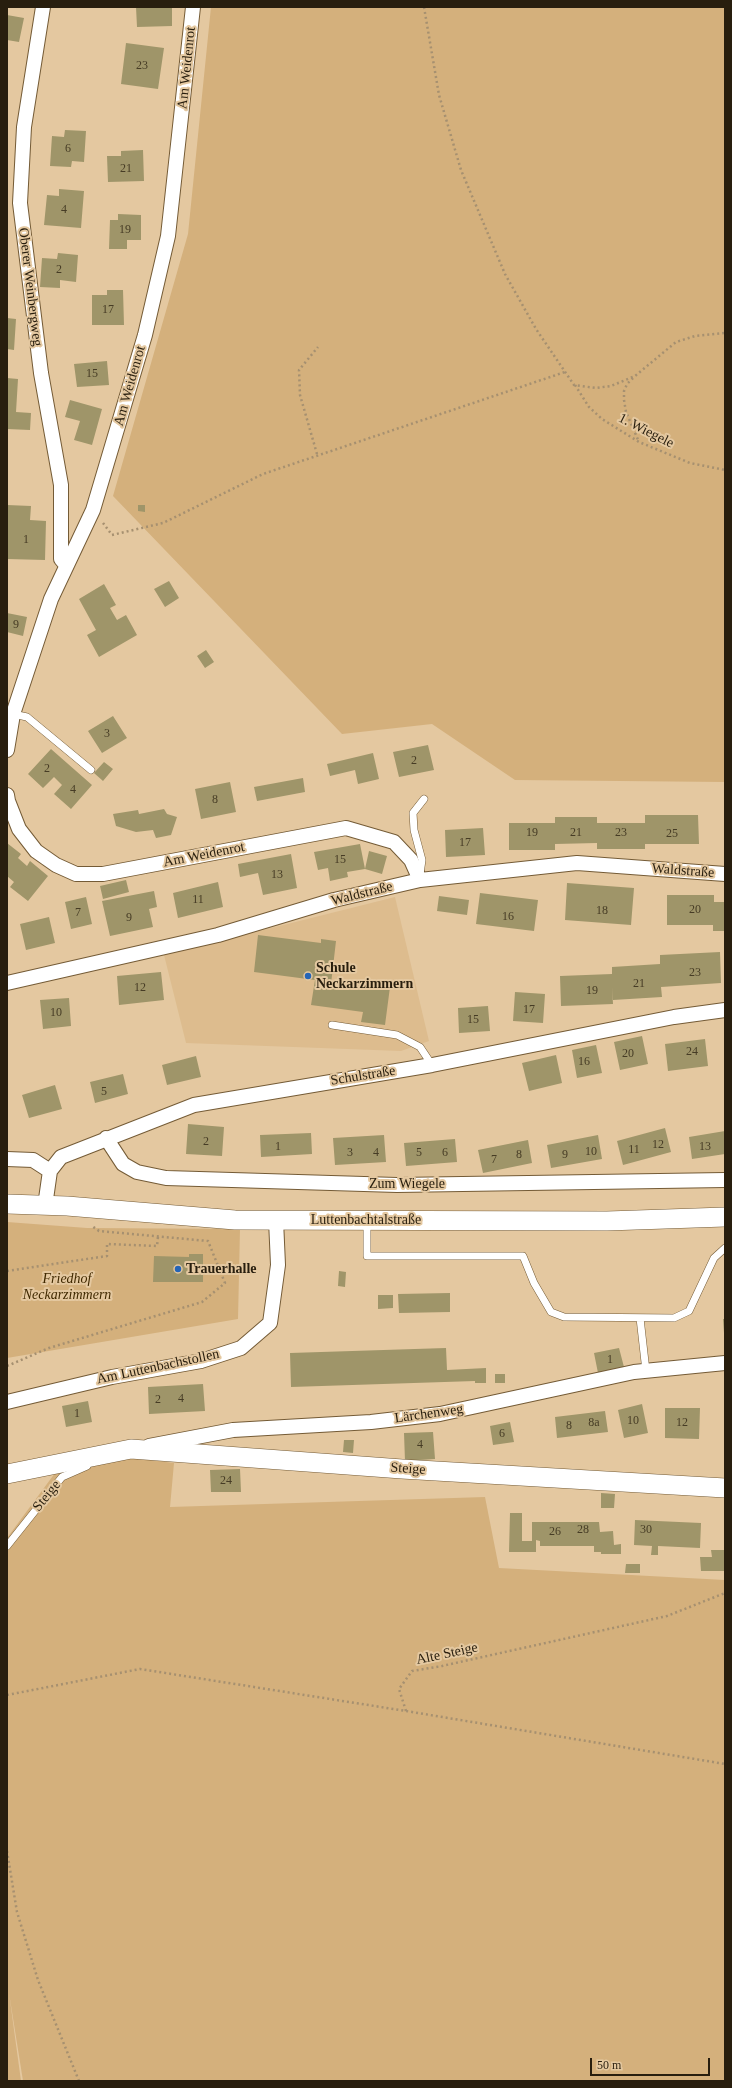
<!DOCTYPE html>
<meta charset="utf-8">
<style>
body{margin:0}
#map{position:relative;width:732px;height:2088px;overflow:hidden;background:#e4c8a0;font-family:"Times New Roman",serif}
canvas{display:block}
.frame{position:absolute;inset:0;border:8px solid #281e0e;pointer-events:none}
.scale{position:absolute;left:590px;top:2058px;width:120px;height:18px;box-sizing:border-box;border:2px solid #281e0e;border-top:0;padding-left:5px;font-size:12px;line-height:14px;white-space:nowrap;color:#281e0e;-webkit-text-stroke:3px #e4c8a0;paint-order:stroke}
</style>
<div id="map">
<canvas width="732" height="2088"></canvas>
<div class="frame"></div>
<div class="scale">50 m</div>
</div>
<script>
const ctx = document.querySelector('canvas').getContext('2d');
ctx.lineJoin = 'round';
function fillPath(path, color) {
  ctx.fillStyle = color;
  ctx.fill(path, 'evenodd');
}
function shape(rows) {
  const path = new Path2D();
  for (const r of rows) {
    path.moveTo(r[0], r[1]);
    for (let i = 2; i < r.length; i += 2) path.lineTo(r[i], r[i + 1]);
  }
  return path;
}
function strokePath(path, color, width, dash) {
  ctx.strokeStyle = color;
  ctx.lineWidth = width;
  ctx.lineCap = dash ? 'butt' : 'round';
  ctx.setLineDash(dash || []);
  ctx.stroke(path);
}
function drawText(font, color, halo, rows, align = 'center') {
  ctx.font = font + ' "Times New Roman",serif';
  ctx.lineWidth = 4;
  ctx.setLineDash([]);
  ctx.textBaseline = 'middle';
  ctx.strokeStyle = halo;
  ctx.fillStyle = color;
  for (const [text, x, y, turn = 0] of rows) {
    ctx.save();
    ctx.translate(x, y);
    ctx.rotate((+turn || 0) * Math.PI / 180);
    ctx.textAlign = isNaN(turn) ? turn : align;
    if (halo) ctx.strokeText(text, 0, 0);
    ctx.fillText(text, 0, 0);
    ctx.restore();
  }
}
fillPath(shape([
 [395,897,429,1041,401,1051,186,1043,164,955]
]), '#ddbc8e');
fillPath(shape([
 [211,7,725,7,725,782,515,780,432,724,342,734,113,496,188,234],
 [7,1222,87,1228,240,1229,238,1319,7,1358],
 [117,1456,174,1463,170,1507,485,1497,499,1568,725,1580,725,2081,23,2081,9,1993,21,2081,7,2081,7,1538,58,1469]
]), '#d4b07c');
fillPath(shape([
 [136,7,172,7,172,26,137,27],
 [7,15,24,18,19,42,7,40],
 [126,43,164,48,158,89,121,84],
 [65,130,86,131,84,162,72,161,71,167,50,166,52,136,64,137],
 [143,150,144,181,108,182,107,156,121,156,121,151],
 [59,189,84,191,81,228,44,225,47,195,59,196],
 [118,214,141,215,141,240,127,240,127,249,109,249,110,220,118,220],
 [58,253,78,255,76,282,60,280,60,288,40,287,42,258,57,259],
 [107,290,123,290,124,325,92,325,92,295,107,295],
 [7,318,16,319,14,350,7,349],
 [107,361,109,385,77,387,74,364],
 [7,378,18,379,16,412,31,413,30,430,7,429],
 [70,400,102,409,92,445,74,440,80,421,65,417],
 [7,505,31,506,30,520,46,521,45,560,7,559],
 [138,505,145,505,145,512,138,511],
 [169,581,179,598,165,607,154,589],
 [104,584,116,605,110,608,117,620,126,615,137,635,99,657,87,635,96,630,79,599],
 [7,613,27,617,23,636,7,632],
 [206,650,214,662,205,668,197,656],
 [113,716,127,738,102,753,88,731],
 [428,745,434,770,399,777,393,752],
 [51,749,92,785,71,809,54,794,62,785,54,777,43,788,28,774],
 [373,753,379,779,358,784,355,770,330,776,327,764],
 [104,762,113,769,103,781,94,773],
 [303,778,305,792,257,801,254,787],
 [230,782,236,812,201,819,195,789],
 [164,809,167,814,177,817,171,835,156,838,153,830,136,832,116,826,113,814,138,810,139,814],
 [645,815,698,815,699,844,645,844,645,849,597,849,597,843,555,844,555,850,509,850,509,823,555,823,555,817,597,817,597,823,645,823],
 [483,828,485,855,446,857,445,830],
 [7,843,21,854,18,858,27,866,30,861,48,876,28,901,10,887,14,882,7,876],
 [360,844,365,869,347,872,348,877,330,881,328,868,318,870,314,852],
 [369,851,387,856,382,874,365,869],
 [291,854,297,888,263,895,258,873,240,877,238,864],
 [126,880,129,892,103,899,100,886],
 [218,882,223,907,178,918,173,893],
 [567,883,634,888,631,925,565,920],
 [154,891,157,907,149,909,153,927,110,936,102,901],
 [480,893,538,900,534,931,476,924],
 [667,895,714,895,714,902,725,902,725,931,713,931,713,925,667,925],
 [439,896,469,900,467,915,437,911],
 [86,897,92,924,71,929,65,902],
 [49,917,55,943,26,950,20,924],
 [258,935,321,943,321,939,336,941,331,984,337,985,337,980,390,987,385,1025,361,1022,363,1012,311,1005,315,980,254,972],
 [720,952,721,983,661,987,662,997,613,1000,612,987,613,1004,561,1006,560,976,612,974,612,967,660,964,660,955],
 [161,972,164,1000,119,1005,117,976],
 [515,992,545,994,543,1023,513,1021],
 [69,998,71,1026,43,1029,40,1000],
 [488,1006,490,1031,459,1033,458,1008],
 [642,1036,648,1064,620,1070,614,1042],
 [705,1039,708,1066,668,1071,665,1044],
 [596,1045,602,1073,577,1078,572,1050],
 [556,1055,562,1083,529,1091,522,1063],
 [196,1056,201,1077,167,1085,162,1065],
 [123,1074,128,1094,95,1103,90,1082],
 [55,1085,62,1109,29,1118,22,1095],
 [188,1124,224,1127,222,1156,186,1154],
 [665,1128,671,1152,623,1165,617,1141],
 [725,1131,725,1154,692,1159,689,1137],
 [311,1133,312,1154,261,1157,260,1135],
 [384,1135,386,1162,335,1165,333,1138],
 [598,1135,602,1159,551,1168,547,1145],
 [455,1139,457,1162,406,1166,404,1143],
 [528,1140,532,1163,483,1173,478,1150],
 [189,1254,203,1254,203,1282,153,1282,154,1256,189,1257],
 [339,1271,346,1272,345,1287,338,1286],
 [450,1293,450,1312,399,1313,398,1294],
 [378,1295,393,1295,393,1308,378,1309],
 [723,1319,725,1319,725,1333,724,1333],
 [446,1348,447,1370,486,1368,486,1383,475,1383,475,1381,291,1387,290,1353],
 [619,1348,624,1367,598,1373,594,1353],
 [495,1374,505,1374,505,1383,495,1383],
 [203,1384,205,1411,149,1414,148,1387],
 [88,1401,92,1422,66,1427,62,1406],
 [642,1404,648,1433,624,1438,618,1410],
 [665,1408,700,1408,699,1439,665,1438],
 [605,1411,608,1432,557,1438,555,1417],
 [510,1422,514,1442,493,1445,490,1426],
 [433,1432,435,1459,405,1461,404,1433],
 [344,1440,354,1440,353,1453,343,1452],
 [240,1469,241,1492,211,1492,210,1470],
 [601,1493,615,1494,614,1508,601,1508],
 [510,1513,522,1513,522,1541,532,1541,532,1522,599,1522,600,1532,613,1531,614,1545,621,1544,621,1554,601,1554,601,1552,594,1552,594,1546,540,1546,540,1541,536,1540,536,1552,509,1552],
 [635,1520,701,1523,700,1548,658,1546,658,1555,651,1555,652,1546,634,1545],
 [711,1550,725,1550,725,1571,701,1571,700,1557,712,1557],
 [626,1564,640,1564,640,1573,625,1573]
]), '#9f9569');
const lane = shape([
 [13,714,27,717,91,770],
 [420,874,422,860,414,830,413,813,424,799],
 [332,1025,397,1035,420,1047,432,1065],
 [367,1222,367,1256,523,1256,534,1283,551,1312,564,1317,674,1318,689,1311,714,1258,725,1248],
 [640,1318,646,1371],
 [7,1546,62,1477,87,1466]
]);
const street = shape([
 [43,7,24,127,20,203,41,373,61,485,61,559,66,565],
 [7,750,13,714,51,599,93,510,145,335,168,236,193,7],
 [7,795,8,801,19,829,36,851,56,865,76,874,103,874,346,828,394,842,411,860,420,880],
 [7,983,218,935,334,900,420,880,577,863,725,874],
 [106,1138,123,1164,137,1172,166,1178,397,1185,725,1180],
 [7,1159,33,1160,50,1171],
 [45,1206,50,1171,61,1157,194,1105,432,1065,674,1017,725,1010],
 [7,1402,112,1377,201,1361,241,1348,270,1323,278,1265,276,1220],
 [149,1446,233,1430,371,1422,440,1414,634,1372,725,1363]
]);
const secondary = shape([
 [7,1204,67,1206,235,1220,607,1221,725,1217],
 [7,1474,131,1449,402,1469,725,1488]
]);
strokePath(lane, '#745b36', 8);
strokePath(street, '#745b36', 16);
strokePath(secondary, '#745b36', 20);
strokePath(shape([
 [424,7,439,95,461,170,505,274,536,329,574,385,596,388,611,386,635,376,676,342,695,336,725,333],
 [633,378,627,384,624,391,624,400,626,412,639,442],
 [575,385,589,407,602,419,639,442,690,463,725,470],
 [317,454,300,395,299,370,318,347],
 [103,523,112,535,163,523,263,474,565,372],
 [7,1271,107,1256,107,1244,157,1246,158,1237],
 [7,1366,49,1348,202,1302,225,1283,208,1241,99,1231,92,1226],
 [7,1695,140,1669,406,1711,725,1764],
 [406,1711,399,1689,412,1671,442,1666,667,1616,725,1593],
 [7,1851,17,1912,38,1980,79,2081]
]), '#a69070', 2.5, [2, 3]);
strokePath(lane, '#fff', 7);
strokePath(street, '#fff', 14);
strokePath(secondary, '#fff', 19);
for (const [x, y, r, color] of [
 [308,976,4,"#2565b6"],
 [178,1269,4,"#2565b6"]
]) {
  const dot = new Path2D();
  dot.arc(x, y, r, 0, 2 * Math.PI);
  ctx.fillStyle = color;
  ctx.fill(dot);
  strokePath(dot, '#e4c8a0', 1.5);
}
drawText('12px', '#463c25', null, [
 ["23",142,66],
 ["6",68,149],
 ["21",126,169],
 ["4",64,210],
 ["19",125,230],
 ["2",59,270],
 ["17",108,310],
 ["15",92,374],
 ["1",26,540],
 ["9",16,625],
 ["3",107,734],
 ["2",414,761],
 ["2",47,769],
 ["4",73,790],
 ["8",215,800],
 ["19",532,833],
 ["21",576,833],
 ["23",621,833],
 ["25",672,834],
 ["17",465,843],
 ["15",340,860],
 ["13",277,875],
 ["11",198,900],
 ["20",695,910],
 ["18",602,911],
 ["7",78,913],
 ["16",508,917],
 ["9",129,918],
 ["23",695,973],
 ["21",639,984],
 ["12",140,988],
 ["19",592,991],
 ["17",529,1010],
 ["10",56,1013],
 ["15",473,1020],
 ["24",692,1052],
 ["20",628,1054],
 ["16",584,1062],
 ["5",104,1092],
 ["2",206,1142],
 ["12",658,1145],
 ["1",278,1147],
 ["13",705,1147],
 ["11",634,1150],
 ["10",591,1152],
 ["3",350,1153],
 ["4",376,1153],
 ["5",419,1153],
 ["6",445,1153],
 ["8",519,1155],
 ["9",565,1155],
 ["7",494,1160],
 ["1",610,1360],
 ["4",181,1399],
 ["2",158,1400],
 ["1",77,1414],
 ["10",633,1421],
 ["8a",594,1423],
 ["12",682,1423],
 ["8",569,1426],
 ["6",502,1434],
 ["4",420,1445],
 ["24",226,1481],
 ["28",583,1530],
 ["30",646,1530],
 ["26",555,1532]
]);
drawText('14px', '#281e0e', '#e4c8a0', [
 ["Am Weidenrot",187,68,-84],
 ["Oberer Weinbergweg",30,287,83],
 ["Am Weidenrot",130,386,-74],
 ["1. Wiegele",646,431,27],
 ["Am Weidenrot",204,855,-11],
 ["Waldstraße",683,871,4],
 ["Waldstraße",362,894,-14],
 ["Schulstraße",363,1076,-9],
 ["Zum Wiegele",407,1184],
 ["Luttenbachtalstraße",366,1220],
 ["Am Luttenbachstollen",158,1367,-12],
 ["Lärchenweg",429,1414,-8],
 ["Steige",408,1469,4],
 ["Steige",47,1496,-51],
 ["Alte Steige",447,1654,-12]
]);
drawText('bold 14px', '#281e0e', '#e4c8a0', [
 ["Schule",316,968],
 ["Neckarzimmern",316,984],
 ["Trauerhalle",186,1269]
], 'left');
drawText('italic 14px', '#402900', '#e4c8a0', [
 ["Friedhof",67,1279],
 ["Neckarzimmern",67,1295]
]);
</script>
